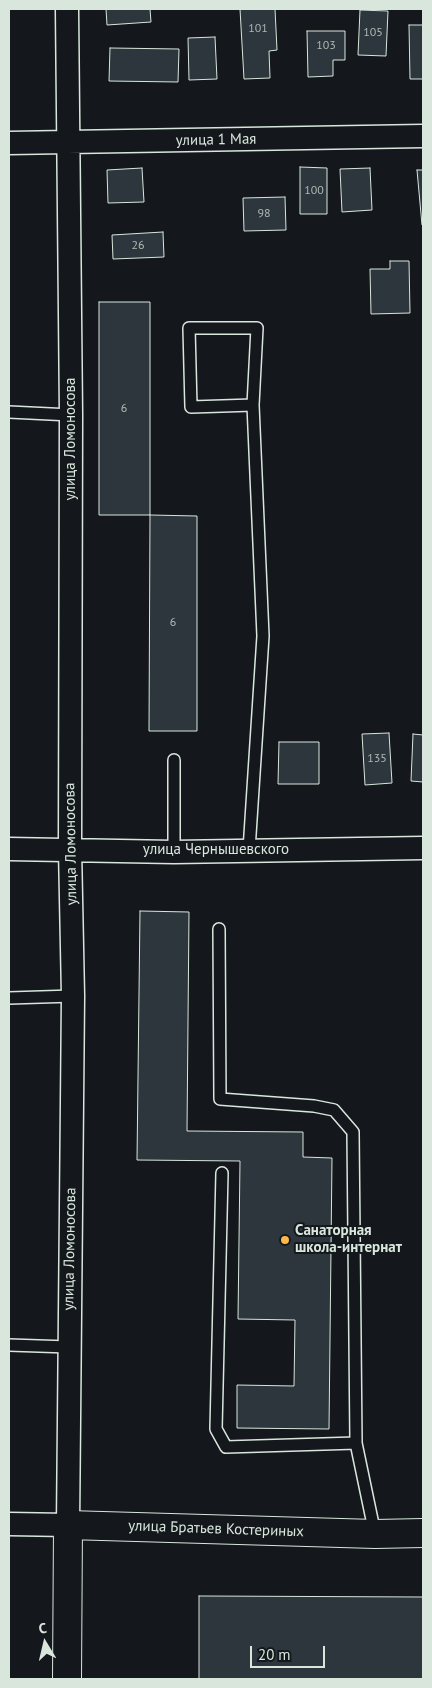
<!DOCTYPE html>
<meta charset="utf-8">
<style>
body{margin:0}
#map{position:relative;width:432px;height:1688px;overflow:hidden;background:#14181c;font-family:"PT Sans",sans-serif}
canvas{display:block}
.frame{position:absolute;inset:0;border:10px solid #d8e6dc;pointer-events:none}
.north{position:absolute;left:20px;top:1618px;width:50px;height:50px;-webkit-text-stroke:4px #14181c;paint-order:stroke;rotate:351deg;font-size:14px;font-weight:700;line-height:20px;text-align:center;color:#d8e6dc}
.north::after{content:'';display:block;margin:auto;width:18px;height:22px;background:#d8e6dc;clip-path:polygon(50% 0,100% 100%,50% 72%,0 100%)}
.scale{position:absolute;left:250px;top:1646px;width:75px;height:22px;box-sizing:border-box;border:2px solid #d8e6dc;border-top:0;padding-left:6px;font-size:15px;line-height:18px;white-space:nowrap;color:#d8e6dc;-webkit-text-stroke:4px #14181c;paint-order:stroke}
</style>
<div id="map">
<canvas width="432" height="1688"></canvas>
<div class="frame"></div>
<div class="north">С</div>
<div class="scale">20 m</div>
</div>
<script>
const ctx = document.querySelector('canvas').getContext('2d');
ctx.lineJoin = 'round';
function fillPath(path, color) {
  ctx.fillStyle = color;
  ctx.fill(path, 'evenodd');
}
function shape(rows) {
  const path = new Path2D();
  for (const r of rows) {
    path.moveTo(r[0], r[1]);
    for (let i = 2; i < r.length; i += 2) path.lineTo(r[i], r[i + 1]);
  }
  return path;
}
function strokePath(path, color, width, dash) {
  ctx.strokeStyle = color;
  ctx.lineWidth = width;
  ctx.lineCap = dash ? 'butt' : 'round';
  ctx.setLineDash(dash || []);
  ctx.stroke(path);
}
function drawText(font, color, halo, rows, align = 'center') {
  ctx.font = font + ' "PT Sans",sans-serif';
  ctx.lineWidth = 4;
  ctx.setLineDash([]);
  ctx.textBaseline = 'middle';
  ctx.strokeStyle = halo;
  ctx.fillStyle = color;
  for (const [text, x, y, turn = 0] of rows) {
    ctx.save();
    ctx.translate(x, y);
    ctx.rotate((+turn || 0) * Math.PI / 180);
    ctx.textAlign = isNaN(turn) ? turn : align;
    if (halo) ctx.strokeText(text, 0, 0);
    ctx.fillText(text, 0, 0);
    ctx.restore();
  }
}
const building = shape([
 [106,9,150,9,151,22,107,25,106,9],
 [240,9,275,9,277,50,269,51,270,78,244,79,240,9],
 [360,10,388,11,386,56,358,55,360,10],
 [409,25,423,25,423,79,410,79,409,25],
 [307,31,345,31,345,60,333,60,333,76,308,77,307,31],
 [215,37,217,79,189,80,188,38,215,37],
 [110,48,179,49,178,82,109,81,110,48],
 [300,167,327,168,327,214,300,214,300,167],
 [142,168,144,202,108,203,107,170,142,168],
 [370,168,372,210,342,212,340,169,370,168],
 [417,170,423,170,423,225,422,225,417,170],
 [285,197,286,230,244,231,243,198,285,197],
 [163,232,164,257,113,259,112,235,163,232],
 [390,261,409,261,410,313,371,314,370,269,390,269,390,261],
 [99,302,150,302,150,515,99,515,99,302],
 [150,515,197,516,197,731,149,731,150,515],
 [389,733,392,783,365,785,362,734,389,733],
 [413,734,423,735,423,782,411,781,413,734],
 [279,742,319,742,319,784,278,784,279,742],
 [140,911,189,912,187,1131,303,1132,303,1157,332,1158,329,1429,237,1428,237,1385,294,1386,295,1320,238,1319,240,1161,137,1160,140,911],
 [199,1596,423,1597,423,1679,199,1679,199,1596]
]);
fillPath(building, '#2c363c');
strokePath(building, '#d8e6dc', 1);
const lane = shape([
 [9,412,71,415],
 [174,760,174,852],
 [249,850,263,636,253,405,257,328,189,328,191,407,253,405],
 [219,929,220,1099,314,1106,334,1110,353,1132,356,1443],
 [9,998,73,996],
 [222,1173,216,1429,226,1447,356,1443,375,1534],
 [9,1345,69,1347]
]);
const street = shape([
 [9,143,423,136],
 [9,849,174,852,423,848],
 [9,1524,68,1525,73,996,70,849,71,415,67,9]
]);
const secondary = shape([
 [67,1679,68,1525,375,1534,423,1533]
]);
strokePath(lane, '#d8e6dc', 14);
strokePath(street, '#d8e6dc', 25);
strokePath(secondary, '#d8e6dc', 30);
strokePath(lane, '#14181c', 11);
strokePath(street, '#14181c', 22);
strokePath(secondary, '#14181c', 28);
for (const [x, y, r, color] of [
 [285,1240,5,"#ffb74d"]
]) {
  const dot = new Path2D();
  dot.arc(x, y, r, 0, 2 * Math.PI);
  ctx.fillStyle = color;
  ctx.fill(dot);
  strokePath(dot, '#14181c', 2);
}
drawText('12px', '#adbab4', null, [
 ["101",258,29],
 ["105",373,33],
 ["103",326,46],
 ["100",314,191],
 ["98",264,214],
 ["26",138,246],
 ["6",124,409],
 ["6",173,623],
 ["135",377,759]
]);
drawText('15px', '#d8e6dc', '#14181c', [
 ["улица 1 Мая",216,140,-1],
 ["улица Ломоносова",71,439,-90],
 ["улица Ломоносова",71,844,-91],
 ["улица Чернышевского",216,850],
 ["улица Ломоносова",70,1249,-89],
 ["улица Братьев Костериных",216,1529,2]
]);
drawText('bold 15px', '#d8e6dc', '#14181c', [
 ["Санаторная",295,1231],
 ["школа-интернат",295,1248]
], 'left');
</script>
